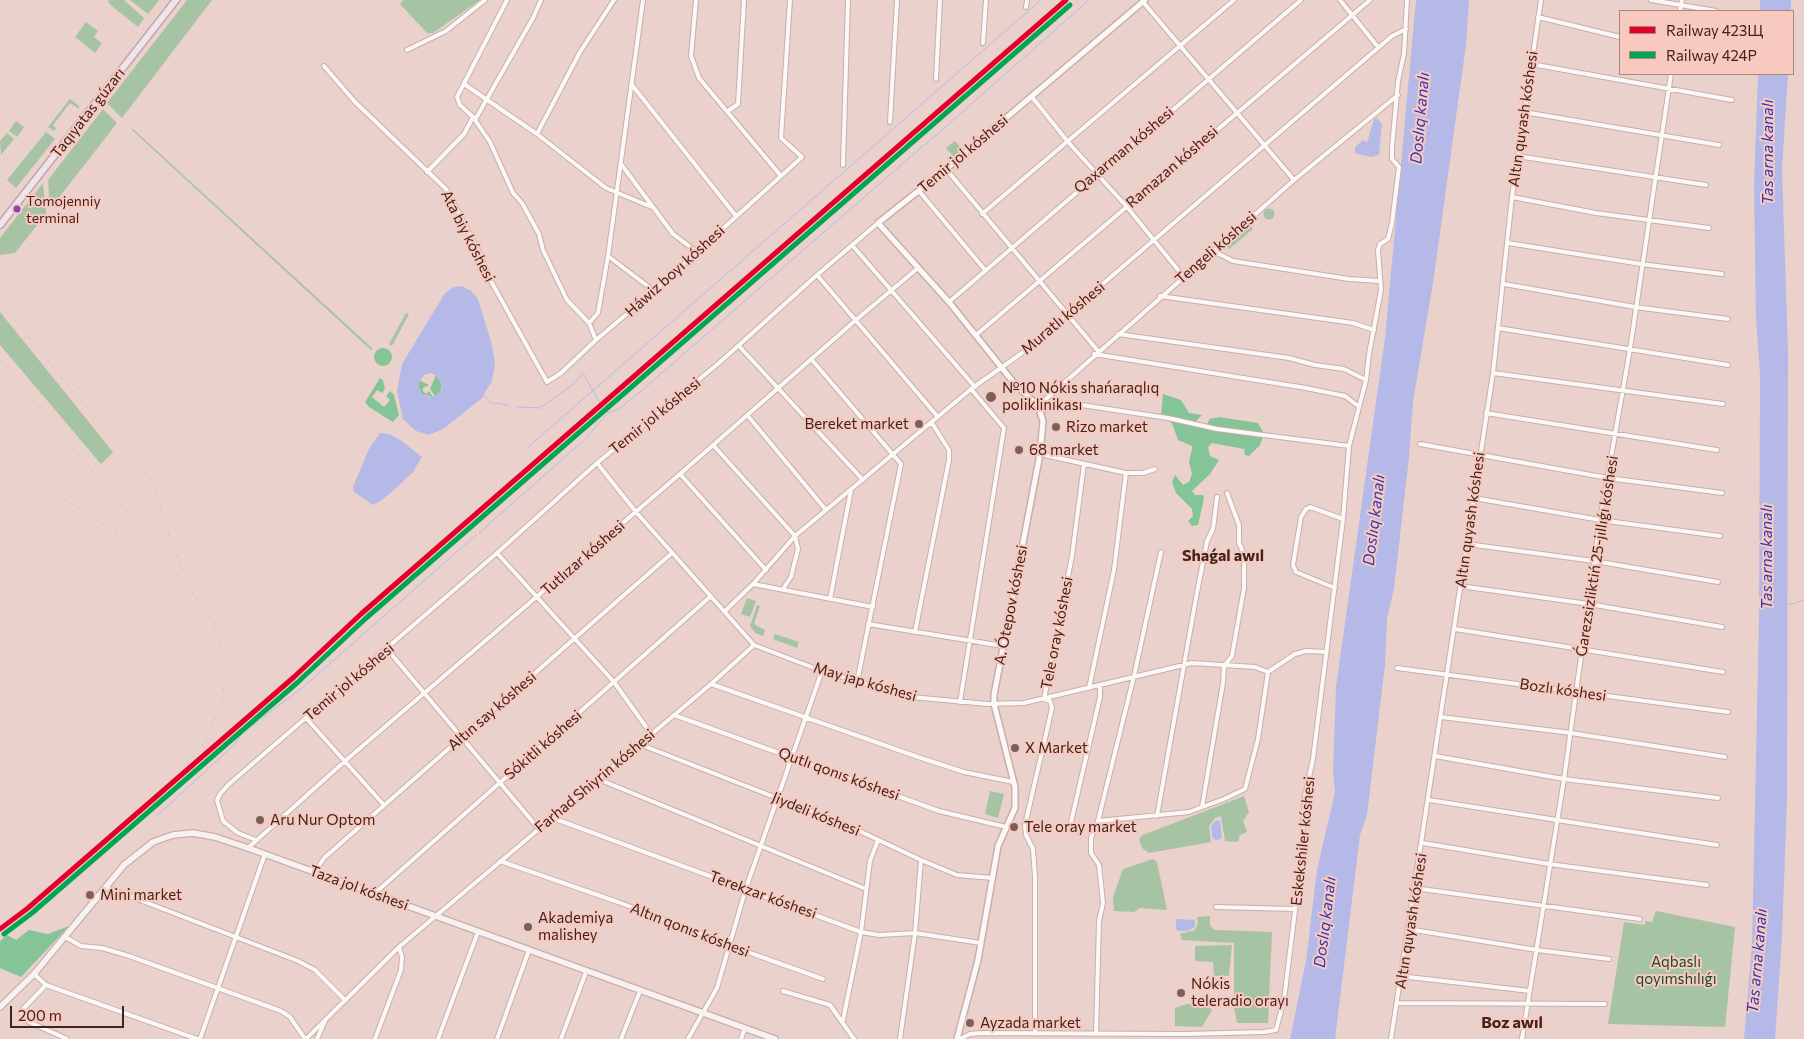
<!DOCTYPE html>
<meta charset="utf-8">
<style>
body{margin:0}
#map{position:relative;width:1804px;height:1039px;overflow:hidden;background:#ead1cc;font-family:Commissioner,sans-serif}
canvas{display:block}
.legend{position:absolute;left:1619px;top:10px;width:175px;height:65px;box-sizing:border-box;background:#f7c9bf;border:1px solid #ad877e;margin:0;padding:6px 9px;list-style:none;font-size:15px;color:#3f231d}
.legend li{display:flex;align-items:center;gap:10px;height:25px}
.legend b{width:25px;border:1px solid #ad877e}
.scale{position:absolute;left:10px;top:1006px;width:114px;height:22px;box-sizing:border-box;border:2px solid #3f231d;border-top:0;padding-left:6px;font-size:15px;line-height:18px;white-space:nowrap;color:#3f231d;-webkit-text-stroke:4px #f7c9bf;paint-order:stroke}
</style>
<div id="map">
<canvas width="1804" height="1039"></canvas>
<ul class="legend">
<li><b style="height:6px;background:#e4002b"></b>Railway 423Щ</li>
<li><b style="height:6px;background:#00a651"></b>Railway 424Р</li>
</ul>
<div class="scale">200 m</div>
</div>
<script>
const ctx = document.querySelector('canvas').getContext('2d');
ctx.lineJoin = 'round';
function fillPath(path, color) {
  ctx.fillStyle = color;
  ctx.fill(path, 'evenodd');
}
function shape(rows) {
  const path = new Path2D();
  for (const r of rows) {
    if (r.length === 3) {
      path.moveTo(r[0] + r[2], r[1]);
      path.arc(r[0], r[1], r[2], 0, 2 * Math.PI);
      continue;
    }
    path.moveTo(r[0], r[1]);
    for (let i = 2; i < r.length; i += 2) path.lineTo(r[i], r[i + 1]);
  }
  return path;
}
function strokePath(path, color, width, dash) {
  ctx.strokeStyle = color;
  ctx.lineWidth = width;
  ctx.lineCap = dash ? 'butt' : 'round';
  ctx.setLineDash(dash || []);
  ctx.stroke(path);
}
function drawText(font, color, halo, rows, align = 'center') {
  ctx.font = font + ' Commissioner,sans-serif';
  ctx.lineWidth = 4;
  ctx.setLineDash([]);
  ctx.textBaseline = 'middle';
  ctx.strokeStyle = halo;
  ctx.fillStyle = color;
  for (const [text, x, y, turn = 0] of rows) {
    ctx.save();
    ctx.translate(x, y);
    ctx.rotate((+turn || 0) * Math.PI / 180);
    ctx.textAlign = isNaN(turn) ? turn : align;
    if (halo) ctx.strokeText(text, 0, 0);
    ctx.fillText(text, 0, 0);
    ctx.restore();
  }
}
fillPath(shape([
 [109,0,124,0,144,18,138,27,113,7,108,2],
 [130,0,159,0,148,14],
 [187,0,212,0,122,118,107,103],
 [403,0,480,0,433,33,427,33,400,4],
 [86,22,98,31,94,37,102,43,95,53,75,37],
 [70,99,79,106,79,109,70,103,53,125,56,128,54,131,48,127],
 [103,109,117,123,50,209,48,180],
 [16,121,24,127,17,137,9,131],
 [133,129,373,349,371,350,132,130],
 [46,132,55,139,16,188,7,180],
 [7,133,14,139,1,155,0,141],
 [955,141,964,151,955,158,946,148],
 [43,183,46,214,15,253,0,255,0,238],
 [1269,214,5.5],
 [1249,224,1253,229,1229,249,1225,244],
 [0,312,113,452,101,464,0,345],
 [406,313,409,314,392,346,389,344],
 [747,598,756,601,750,617,741,614],
 [757,605,760,606,754,624,765,630,763,636,755,633,750,626],
 [775,634,799,642,797,648,773,639],
 [990,791,1004,794,998,818,985,814],
 [1244,796,1249,812,1243,821,1247,832,1240,835,1238,842,1225,841,1221,816,1215,818,1209,826,1211,842,1149,853,1142,848,1139,839,1143,835],
 [1153,859,1157,862,1167,910,1140,908,1134,912,1114,911,1113,897,1123,869],
 [1656,911,1735,927,1725,1027,1608,1024,1624,922,1645,925,1645,921,1652,922],
 [1210,916,1210,925,1214,930,1272,932,1268,1023,1237,1023,1235,1011,1234,1010,1234,943,1182,940,1180,934,1195,930,1198,923,1197,917],
 [1232,945,1229,976,1214,976,1213,962,1195,961,1195,946],
 [1214,979,1229,979,1229,988,1214,988],
 [1187,1004,1206,1005,1212,1010,1202,1027,1175,1026,1175,1008]
]), '#a6c3a4');
fillPath(shape([
 [383,357,9],
 [436,375,442,384,440,392,435,396,430,389],
 [380,378,383,380,385,389,382,393,377,390,372,397,384,407,390,400,386,396,390,391,394,395,399,415,393,422,369,407,365,402],
 [419,380,429,385,423,388,423,391,426,394,429,391,433,397,422,394,418,388],
 [1163,394,1181,400,1189,413,1202,415,1196,421,1201,427,1207,424,1210,419,1219,417,1258,423,1264,434,1260,445,1249,456,1245,455,1244,449,1212,443,1208,447,1210,456,1219,460,1210,474,1192,491,1195,495,1203,495,1204,498,1198,525,1192,526,1188,521,1193,516,1192,509,1176,493,1172,482,1175,475,1183,485,1189,482,1192,474,1189,462,1192,449,1192,446,1178,440,1172,423,1161,417],
 [69,926,21,977,0,968,0,941,7,935,16,940,29,930,48,934]
]), '#85c496');
fillPath(shape([
 [1416,0,1469,0,1466,45,1433,283,1413,402,1409,457,1394,588,1387,619,1385,664,1367,815,1360,835,1335,1039,1290,1039,1306,961,1317,870,1335,792,1333,773,1336,687,1385,338],
 [1760,0,1791,0,1791,11,1760,11],
 [1758,74,1788,74,1782,169,1788,351,1787,799,1782,938,1775,1039,1744,1039,1752,945,1759,617,1760,374,1756,319,1754,184],
 [1377,118,1382,124,1379,155,1371,157,1355,153,1355,147,1363,140,1367,143,1374,119],
 [462,286,471,291,478,299,492,345,495,364,492,381,481,399,443,429,429,435,416,431,403,419,397,391,402,364,445,293,454,287],
 [431,373,438,377,442,388,437,395,429,397,422,394,418,384,424,375],
 [380,433,389,434,402,441,422,457,413,472,393,491,382,500,373,505,354,492,353,487,369,449],
 [1216,820,1220,821,1222,838,1216,841,1212,836,1211,826],
 [1176,919,1195,920,1195,927,1187,931,1178,931,1176,929]
]), '#b5b9e7');
strokePath(shape([
 [925,145,1089,0],
 [484,395,493,404,498,403,509,406],
 [517,407,540,408,571,386,583,373,601,405],
 [605,409,608,413,619,409,640,392,923,146],
 [585,439,607,414],
 [527,448,1041,0],
 [479,533,583,441],
 [1788,605,1804,600],
 [158,815,236,743,242,733,301,689,476,535]
]), '#b5b9e7', 1);
const minor = shape([
 [507,0,457,97,460,105,473,117,490,142,513,193,522,203,539,234,543,250,567,300,589,323,596,340],
 [696,0,691,56,699,78,781,176],
 [1340,0,1378,47],
 [1651,0,1716,11],
 [1143,2,1294,180],
 [1026,7,1027,0],
 [1680,11,1682,0],
 [1538,17,1620,37],
 [983,43,986,0],
 [407,50,446,31,485,0],
 [1531,64,1732,100],
 [324,66,355,102,446,189,476,246,492,283,547,382,561,373,596,340,654,291,802,157,781,138,790,0],
 [936,79,940,0],
 [464,84,537,134,606,188,654,208],
 [632,85,736,216],
 [1032,97,1068,142,1127,207,1183,276],
 [728,111,738,104,744,0],
 [1524,112,1719,145],
 [475,120,533,18,541,0],
 [890,122,897,0],
 [537,134,580,52,614,0],
 [1517,156,1706,185],
 [621,164,673,234,697,252],
 [843,165,848,0],
 [946,169,1098,351],
 [427,172,464,134,473,117],
 [919,191,985,270],
 [1512,197,1596,213,1709,228],
 [982,214,1234,0],
 [1508,243,1641,264,1722,274],
 [852,245,975,387],
 [1213,251,1233,261,1349,279,1380,281],
 [608,256,654,291],
 [817,275,938,417],
 [1504,284,1635,307,1728,319],
 [1160,296,1353,323,1374,330],
 [949,302,1301,0],
 [589,323,598,313,608,256,643,0],
 [1498,328,1728,365],
 [1118,334,1289,358,1315,365,1344,369,1366,380],
 [976,335,1370,0],
 [739,346,863,480],
 [1094,354,1306,388,1345,396,1358,406],
 [812,360,901,464,857,682],
 [1493,373,1723,404],
 [1038,406,1294,180,1398,95],
 [1040,411,1068,403,1168,418,1217,429,1349,446],
 [1486,413,1717,450],
 [748,416,826,510],
 [1420,444,1608,478,1722,493],
 [714,446,795,536,798,549,791,577,783,589],
 [1040,454,1126,473,1143,473,1155,469],
 [597,463,636,512,754,645,822,671,911,697,988,704,1024,703,1192,663,1255,667,1268,672,1295,654,1306,651,1327,652],
 [680,474,766,570],
 [1474,498,1600,520,1720,536],
 [1467,544,1594,561,1718,582],
 [497,553,614,682,651,734],
 [753,584,873,607],
 [1460,586,1589,604,1722,627],
 [1335,588,1296,572,1293,565,1301,517,1306,509,1310,507,1343,519],
 [830,599,851,490],
 [725,611,753,584,795,536,971,389,1022,353,1392,36,1406,29],
 [868,624,1003,646],
 [1455,629,1723,672],
 [915,632,949,460,949,450,932,423],
 [387,649,538,828],
 [1397,668,1728,712],
 [711,684,918,757,964,772,1013,782],
 [1089,688,1114,570,1126,473],
 [960,702,1004,428,971,389],
 [674,715,939,811,1006,827],
 [1441,717,1571,733,1725,757],
 [306,718,384,805],
 [639,744,851,827,921,860,957,875,993,878],
 [1435,756,1564,779,1718,798],
 [598,779,866,889],
 [1429,800,1717,845],
 [1202,807,1223,683,1224,666,1232,656,1244,588,1244,554,1239,543,1239,525,1227,493],
 [1157,816,1196,598,1207,541,1213,529,1217,497],
 [550,817,861,932,879,935,915,933,981,943],
 [1098,821,1189,812,1224,799,1245,789,1258,739,1268,672],
 [1071,822,1100,697,1100,686],
 [256,840,238,833,223,821,217,800,220,794,228,785,497,553,597,463,719,363,817,275,878,223],
 [1423,843,1549,864,1707,885],
 [248,848,345,761,680,474,857,319,918,268],
 [500,861,618,902,756,955,823,979],
 [315,872,324,858,672,553],
 [106,887,298,961,315,970,345,1000],
 [1414,888,1640,919],
 [374,894,711,596],
 [1216,907,1295,909],
 [1408,929,1537,950,1609,959],
 [67,938,81,946,102,948,129,956,281,1011,290,1017,305,1039],
 [34,974,46,985,197,1039],
 [1400,976,1530,991],
 [46,985,22,1010,22,1014,25,1020,67,1039],
 [783,991,830,1005,854,1039],
 [1398,1003,1605,1004],
 [843,1020,861,932,870,861,878,840],
 [1035,1034,1035,877,1033,849,1026,835,1025,825,1052,708,1050,701,1044,699,1072,556,1084,464],
 [1096,1034,1099,921,1103,903,1099,865,1091,853,1091,838,1098,821,1134,676,1161,552],
 [200,1039,265,854],
 [306,1039,399,947,711,684,754,645],
 [317,1039,325,1021],
 [375,1039,401,970,402,957,399,947],
 [438,1039,478,932],
 [497,1039,529,950],
 [561,1039,586,972],
 [621,1039,640,991],
 [688,1039,717,988,746,888,822,671],
 [741,1039,745,1028],
 [900,1039,915,933,921,860],
 [960,1039,970,1034,980,1033,1185,1034,1264,1032,1276,1030,1284,1000,1301,862,1305,796,1313,759,1343,519,1349,446,1366,380,1369,354,1381,290,1378,250,1380,244,1388,239,1392,223,1399,167,1392,159,1392,148,1398,81,1404,54,1407,0],
 [1391,1039,1493,373,1512,197,1541,0],
 [1522,1039,1564,779,1600,520,1630,349,1671,74]
]);
const tertiary = shape([
 [957,1039,978,960,998,846,1015,808,1015,787,994,704,994,695,1040,454,1043,421,1038,406,1014,383,949,302,878,223,946,169,1145,0]
]);
const secondary = shape([
 [0,1007,34,974,124,865,153,842,173,835,193,833,215,837,248,848,775,1039]
]);
const trunk = shape([
 [0,225,176,0]
]);
strokePath(minor, '#c7afaa', 6);
strokePath(tertiary, '#c7afaa', 8);
strokePath(secondary, '#c7afaa', 8);
strokePath(trunk, '#bea8ad', 9);
strokePath(minor, '#fcf8f7', 4);
strokePath(tertiary, '#fcf8f7', 5);
strokePath(secondary, '#f7f1f2', 5.5);
strokePath(trunk, '#efe4ea', 6);
strokePath(shape([
 [0,302,81,401,101,419],
 [0,361,184,580,211,619,220,641,224,660,224,686,222,700,207,740,185,766],
 [73,383,84,392,104,403],
 [99,412,154,482,169,537,185,576],
 [52,491,165,564]
]), '#cbc4c3', 1, [2.5, 5]);
strokePath(shape([
 [0,929,28,908,294,677,361,614,1066,0]
]), '#e4002b', 5);
strokePath(shape([
 [4,934,32,913,298,682,365,619,1070,5]
]), '#00a651', 5);
for (const [x, y, r, color] of [
 [17,209,4.5,"#8e44ad"],
 [991,397,6,"#7b605a"],
 [919,424,5,"#7b605a"],
 [1056,427,5,"#7b605a"],
 [1019,450,5,"#7b605a"],
 [1015,748,5,"#7b605a"],
 [260,820,5,"#7b605a"],
 [1014,827,5,"#7b605a"],
 [90,895,5,"#7b605a"],
 [528,927,5,"#7b605a"],
 [1181,993,5,"#7b605a"],
 [970,1023,5,"#7b605a"]
]) {
  const dot = new Path2D();
  dot.arc(x, y, r, 0, 2 * Math.PI);
  ctx.fillStyle = color;
  ctx.fill(dot);
  strokePath(dot, '#f7c9bf', 2);
}
drawText('14px', '#3f231d', '#f7c9bf', [
 ["Tomojenniy",26,201],
 ["terminal",26,218]
], 'left');
drawText('15px', '#3f231d', '#f7c9bf', [
 ["Taqıyatas gúzarı",88,113,-52],
 ["Altın quyash kóshesi",1523,119,-82],
 ["Qaxarman kóshesi",1124,150,-40],
 ["Temir jol kóshesi",963,154,-40],
 ["Ramazan kóshesi",1172,167,-41],
 ["Ata biy kóshesi",468,236,63],
 ["Tengeli kóshesi",1216,248,-41],
 ["Háwiz boyı kóshesi",675,271,-42],
 ["Muratlı kóshesi",1063,318,-40],
 ["Temir jol kóshesi",655,416,-39],
 ["Altın quyash kóshesi",1470,520,-82],
 ["Ǵarezsizliktiń 25-jıllıǵı kóshesi",1597,556,-81],
 ["Tutlızar kóshesi",583,558,-41],
 ["A. Ótepov kóshesi",1011,605,-79],
 ["Tele oray kóshesi",1057,633,-79],
 ["Temir jol kóshesi",349,682,-40],
 ["May jap kóshesi",865,682,16],
 ["Bozlı kóshesi",1563,690,8],
 ["Altın say kóshesi",492,711,-41],
 ["Sókitli kóshesi",543,745,-41],
 ["Qutlı qonıs kóshesi",839,774,20],
 ["Farhad Shiyrin kóshesi",595,781,-40],
 ["Jiydeli kóshesi",816,814,22],
 ["Eskekshiler kóshesi",1303,841,-84],
 ["Taza jol kóshesi",359,888,20],
 ["Terekzar kóshesi",763,895,20],
 ["Altın quyash kóshesi",1411,921,-81],
 ["Altın qonıs kóshesi",690,930,21]
]);
drawText('15px', '#3f231d', '#f7c9bf', [
 ["№10 Nókis shańaraqlıq",1002,388],
 ["poliklinikası",1002,405],
 ["Bereket market",909,424,"right"],
 ["Rizo market",1066,427],
 ["68 market",1029,450],
 ["X Market",1025,748],
 ["Aru Nur Optom",270,820],
 ["Tele oray market",1024,827],
 ["Mini market",100,895],
 ["Akademiya",538,918],
 ["malishey",538,935],
 ["Nókis",1191,984],
 ["teleradio orayı",1191,1001],
 ["Ayzada market",980,1023]
], 'left');
drawText('15px', '#174a2a', '#f7c9bf', [
 ["Aqbaslı",1676,962],
 ["qoyımshılıǵı",1676,979]
]);
drawText('italic 16px', '#3136b2', '#f7c9bf', [
 ["Doslıq kanalı",1420,118,-85],
 ["Tas arna kanalı",1768,152,-90],
 ["Doslıq kanalı",1374,520,-83],
 ["Tas arna kanalı",1767,557,-90],
 ["Doslıq kanalı",1325,922,-83],
 ["Tas arna kanalı",1757,961,-85]
]);
drawText('bold 16px', '#3f231d', '#f7c9bf', [
 ["Shaǵal awıl",1223,556],
 ["Boz awıl",1512,1023]
]);
</script>
